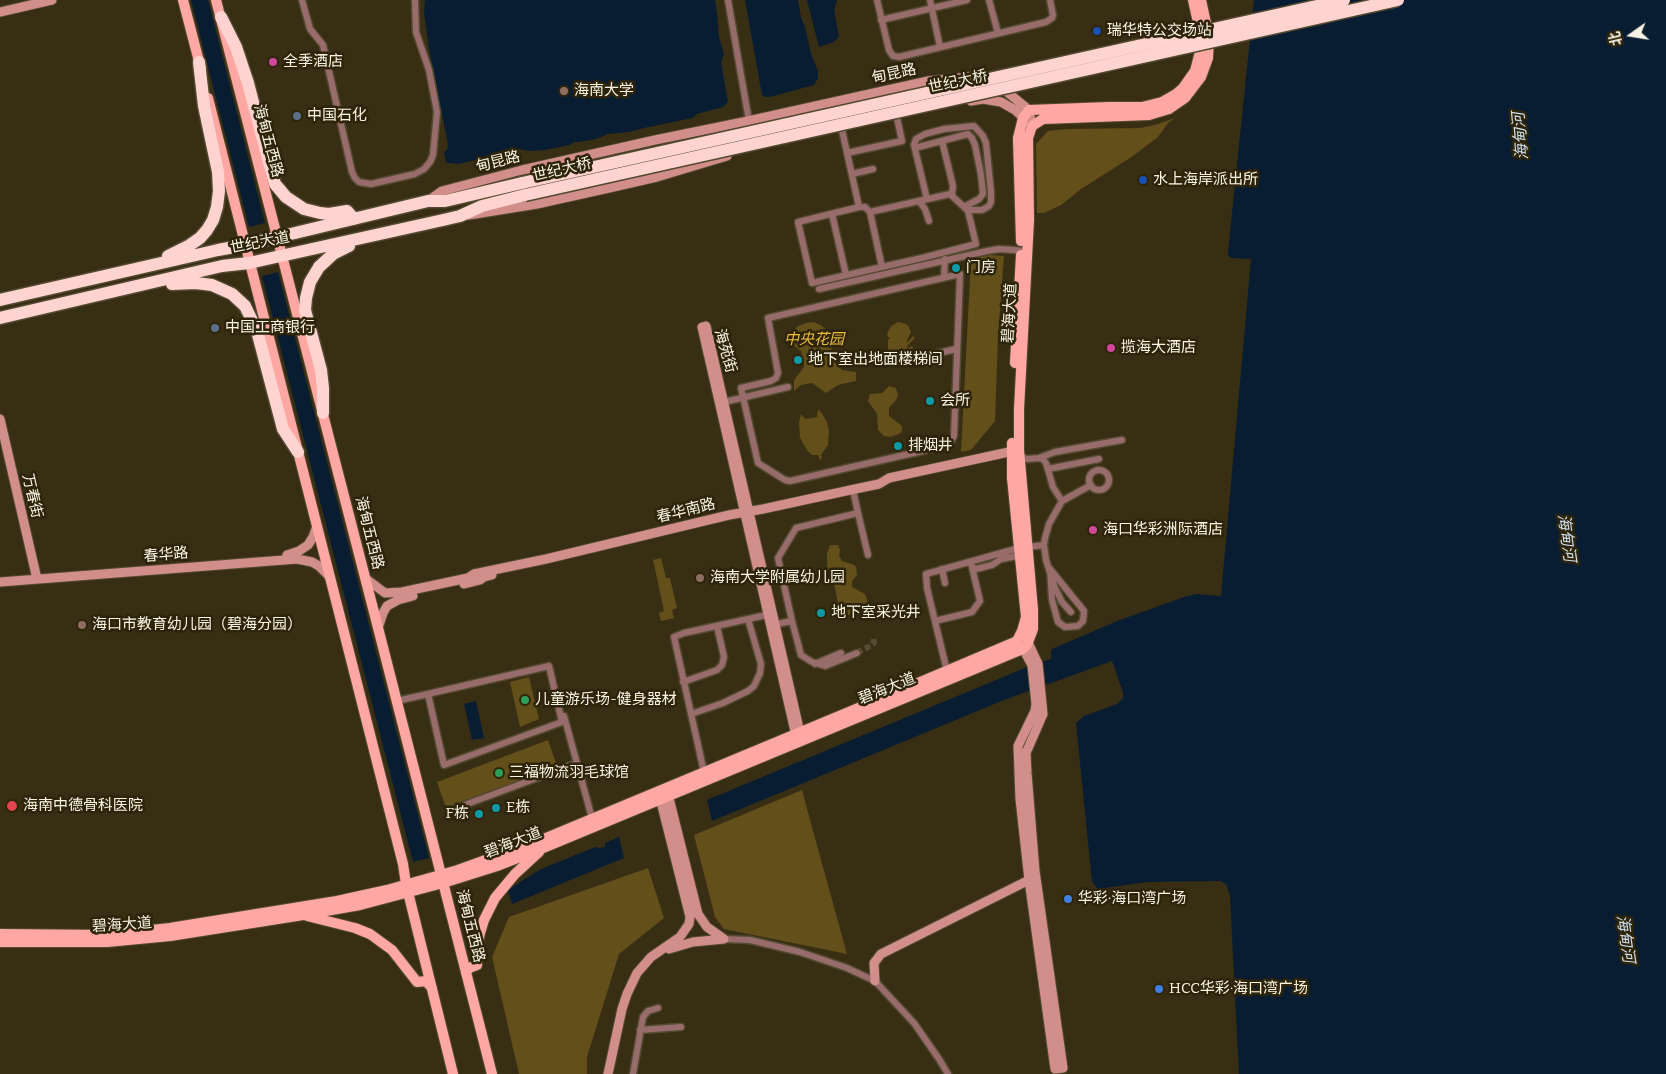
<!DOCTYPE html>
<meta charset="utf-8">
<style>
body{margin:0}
#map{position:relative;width:1666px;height:1074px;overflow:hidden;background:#382e14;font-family:Bitter,"Noto Sans SC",serif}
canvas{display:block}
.north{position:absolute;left:1606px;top:10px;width:50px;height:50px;-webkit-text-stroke:4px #2e240a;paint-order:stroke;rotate:257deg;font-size:14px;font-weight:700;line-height:20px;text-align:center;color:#faf4e4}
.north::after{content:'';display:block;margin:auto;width:18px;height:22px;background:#faf4e4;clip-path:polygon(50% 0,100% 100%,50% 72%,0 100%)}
</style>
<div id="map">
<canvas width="1666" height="1074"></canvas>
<div class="north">北</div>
</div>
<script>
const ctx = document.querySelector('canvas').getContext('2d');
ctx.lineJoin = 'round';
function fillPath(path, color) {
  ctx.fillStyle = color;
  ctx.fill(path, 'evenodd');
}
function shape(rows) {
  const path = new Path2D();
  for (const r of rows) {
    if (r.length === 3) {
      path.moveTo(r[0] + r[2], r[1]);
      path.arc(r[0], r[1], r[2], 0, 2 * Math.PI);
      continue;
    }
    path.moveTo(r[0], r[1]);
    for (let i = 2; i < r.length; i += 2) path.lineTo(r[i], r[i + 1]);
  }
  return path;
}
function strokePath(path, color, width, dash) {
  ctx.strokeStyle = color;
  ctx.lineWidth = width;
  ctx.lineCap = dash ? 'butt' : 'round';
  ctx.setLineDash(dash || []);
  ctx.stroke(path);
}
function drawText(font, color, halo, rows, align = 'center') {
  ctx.font = font + ' Bitter,"Noto Sans SC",serif';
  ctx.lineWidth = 5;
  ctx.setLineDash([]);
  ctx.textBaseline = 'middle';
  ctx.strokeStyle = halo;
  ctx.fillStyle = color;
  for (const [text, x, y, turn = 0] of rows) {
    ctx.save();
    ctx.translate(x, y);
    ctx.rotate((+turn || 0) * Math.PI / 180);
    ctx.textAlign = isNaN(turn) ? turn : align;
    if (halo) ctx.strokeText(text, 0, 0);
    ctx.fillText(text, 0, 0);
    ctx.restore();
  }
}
fillPath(shape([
 [1175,118,1168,123,1158,137,1133,156,1081,189,1061,205,1044,213,1037,213,1036,144,1048,131,1067,129,1140,128,1155,125],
 [989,255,1004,256,998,336,995,421,971,450,961,452,971,259],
 [814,322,822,326,830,334,832,343,831,355,835,363,842,370,856,372,856,381,838,385,826,393,812,383,801,385,794,391,794,380,804,367,804,363,801,351,792,344,790,336,792,332,798,326,806,323],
 [898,322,906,324,909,327,911,332,907,340,908,342,913,336,915,338,907,346,908,348,912,346,913,348,898,355,892,353,888,350,888,341,890,337,888,337,887,334,891,326],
 [889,386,896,388,898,395,896,400,889,408,889,416,902,426,902,431,899,434,890,437,884,436,878,430,877,414,868,401,870,394,882,393],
 [818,409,821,412,827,422,829,431,828,445,821,455,822,458,820,460,818,455,812,455,808,451,803,444,800,437,799,423,801,414,805,419,817,417],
 [830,545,838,545,840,550,839,556,842,561,854,565,856,567,857,575,852,581,852,587,865,594,868,603,867,607,858,610,855,615,851,614,843,617,839,610,835,587,827,566,827,554],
 [661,558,666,578,670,578,677,608,672,610,674,618,661,621,659,613,664,611,653,560],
 [529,677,539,719,520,727,510,682],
 [548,740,557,766,446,808,437,782],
 [802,790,812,827,847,954,724,929,715,917,694,835],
 [648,868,664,918,619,954,587,1057,587,1074,519,1074,492,957,509,917]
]), '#624f19');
fillPath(shape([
 [191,0,208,0,265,223,249,227],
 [425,0,715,0,717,13,719,37,724,54,721,62,728,102,723,107,697,114,693,118,644,128,629,132,608,134,596,139,579,142,574,142,570,145,545,150,529,151,518,149,459,164,448,163,446,162,444,152,447,150,448,144,429,49,424,12],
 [745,0,798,0,801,17,805,27,811,54,818,71,818,78,814,85,770,97,765,97,762,95],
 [807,0,837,0,834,10,839,37,834,42,819,47],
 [1254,0,1666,0,1666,1074,1239,1074,1230,896,1226,884,1220,881,1148,882,1098,889,1092,882,1076,723,1084,716,1117,704,1123,698,1123,692,1112,661,1004,700,712,821,707,800,1032,665,1051,659,1051,653,1052,649,1117,621,1187,596,1197,594,1221,596,1251,259,1231,258,1228,255,1228,252],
 [278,272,429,858,413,862,262,276],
 [476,701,484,738,472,740,464,704],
 [619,837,624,858,512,904,508,890,539,870,595,847,599,848,605,847,605,843]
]), '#081d32');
strokePath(shape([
 [857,653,872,645,874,643,873,637]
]), '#554c33', 6, [6, 3]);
const street = shape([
 [302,0,310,29,323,45,352,172,355,178,359,182,371,184,415,174,424,169,430,162,433,155,437,112,429,70,416,32,415,0],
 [728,0,749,121],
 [877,0,889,50,893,56,899,57,1046,22,1052,18,1053,15,1050,0],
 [930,0,940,47],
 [989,0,998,33],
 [881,20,967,0],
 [842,130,859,207],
 [942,141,953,186,952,194],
 [847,153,902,141,897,118],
 [852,174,873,169],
 [919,201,925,209,929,221],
 [870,212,950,194,964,207,972,210,982,210,989,206,991,202,991,192,986,143,983,136,974,126,944,129,925,134,916,139,914,145,927,199],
 [832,214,846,275],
 [882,267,870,212,865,207,859,207,798,222,812,283,882,267,922,258,976,244,968,211,964,207,979,199,983,194,981,175,975,145,972,138,968,134,915,148],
 [960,274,954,436,950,443,940,447,790,481,785,480,758,463,741,388,771,381,776,378,778,373,768,318,960,274],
 [944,277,945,259],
 [819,289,987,251,999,249,1028,251],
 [909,360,956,349],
 [720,403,788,387],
 [1019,456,1027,459,1039,458,1043,459,1046,463,1053,487,1062,501],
 [1039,458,1055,452,1122,440],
 [1048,469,1099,459],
 [1099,480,10],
 [853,490,858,513],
 [971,564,972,567,976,569,992,565,1001,559,1023,555],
 [942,569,945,583],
 [1050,569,1084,611,1083,621,1078,626,1065,627,1058,622,1052,600,1050,569],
 [1071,612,1062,602,1055,588,1046,560,1044,545,1045,538,1049,524,1062,501,1091,485],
 [935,621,972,612,980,601,971,563],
 [772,625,792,621],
 [857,653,825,666,812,662,801,655,792,621,778,558,796,528,858,513,868,555],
 [815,664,841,653],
 [947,671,927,588,926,574,1019,548,1044,545],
 [683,682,717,670,722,665,724,657,717,626],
 [397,702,401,700,428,694,432,693,549,666,562,722,444,765,428,694],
 [691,714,723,703,748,691,754,686,760,673,761,664,748,619],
 [564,716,592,818],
 [704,772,674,637,684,633,771,614],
 [451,810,577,763],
 [724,939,750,940,800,952,847,968,875,981,914,1023,939,1059,948,1074],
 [640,1030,681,1027],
 [633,1074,643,1017,648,1011,658,1008]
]);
const secondary = shape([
 [0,12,52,0],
 [1001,87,1029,110,1032,126],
 [971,101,983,99,1001,102,1015,110,1028,122],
 [428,201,442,191,522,170,655,140,748,121,928,81,969,77,979,79],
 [469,215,537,204,609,188,657,177,727,156],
 [0,419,37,579],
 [287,555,299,551,308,545,313,537,317,526],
 [365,578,385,593,402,592,468,578,474,574,546,559,729,515,763,509,855,489,879,484,889,478,1018,450],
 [0,582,297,559,312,562,319,566,329,576],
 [464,584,480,580,484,577,492,575],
 [378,628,383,613,387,606,398,600,413,596],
 [1020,643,1032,665,1036,704,1035,711,1018,746,1020,799,1029,880,1055,1069,1063,1068,1035,871,1027,773,1026,753,1043,714,1038,664,1026,638],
 [797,740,702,327,706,326,801,737],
 [667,790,698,914,707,927,724,939],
 [669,949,693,942,724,939],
 [875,981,874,963,881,954,1033,878],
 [608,1074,622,1009,627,994,637,973,651,957,680,937,689,924,690,917,686,901,659,794]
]);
const primary = shape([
 [183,0,201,69],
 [216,0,375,616,492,1074],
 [208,98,403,864,406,884,453,1074],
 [1021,241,1018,138,1023,118,1029,110,1109,107,1142,107,1162,102,1176,94,1183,88,1195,71,1201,48,1201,36,1193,0],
 [1015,363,1021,255],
 [307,916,355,928,370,934,392,950,417,982,426,981,432,988],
 [0,934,107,935,170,928,337,901,387,890,458,870,541,840,887,696,1017,641,1022,631,1026,617,1012,478,1012,443],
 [0,942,107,942,170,936,303,915,360,905,443,883,497,866,543,848,1023,649,1027,645,1033,629,1033,610,1019,450,1019,409,1029,220,1028,138,1032,126,1043,119,1149,115,1169,109,1185,98,1201,77,1208,58,1209,37,1201,0],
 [466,973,469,968,477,965,477,947,480,933,484,920,495,898,515,874,539,852]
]);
const highway = shape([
 [221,17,236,47,248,83,269,163,275,184,286,197,304,209,320,213,329,214,347,211,354,219],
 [168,256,190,245,200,238,207,230,213,220,217,207,219,191,218,172,204,106,199,62],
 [172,284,196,283,212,285,232,294,245,306,257,331,283,429,298,452],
 [0,300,218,250,245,245,428,201,445,201,522,183],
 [0,318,222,266,249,263,443,220,460,216,482,206,525,195],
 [323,413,323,388,321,370,305,310,306,298,310,282,319,267,333,254,349,246]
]);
strokePath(street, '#534a31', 9);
strokePath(secondary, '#534a31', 11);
strokePath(primary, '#534a31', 12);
strokePath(highway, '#534a31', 15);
strokePath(street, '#976c6a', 6);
strokePath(secondary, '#d18e8a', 9);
strokePath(primary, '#fea7a3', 10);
strokePath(highway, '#fed3d0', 12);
const highwayBridge = shape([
 [522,183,1344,0],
 [525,195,1398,0]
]);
strokePath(highwayBridge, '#534a31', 15, []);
strokePath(highwayBridge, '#fed3d0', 12);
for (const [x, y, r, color] of [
 [1097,31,5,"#1a4fb4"],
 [273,62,5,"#d1479c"],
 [564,91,5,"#8d6e63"],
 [297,116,5,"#5c6f8a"],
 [1143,180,5,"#1a4fb4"],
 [956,268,5,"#0f9aa8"],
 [215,328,5,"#5c6f8a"],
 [1111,348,5,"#d1479c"],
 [798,360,5,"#0f9aa8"],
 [930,401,5,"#0f9aa8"],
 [898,446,5,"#0f9aa8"],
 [1093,530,5,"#d1479c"],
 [700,578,5,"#8d6e63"],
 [821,613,5,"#0f9aa8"],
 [82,625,5,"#8d6e63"],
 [525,700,5,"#2e9e5b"],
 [499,773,5,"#2e9e5b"],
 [12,806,6,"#e0444e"],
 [496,808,5,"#0f9aa8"],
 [479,814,5,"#0f9aa8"],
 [1068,899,5,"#3f7fe0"],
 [1159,989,5,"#3f7fe0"]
]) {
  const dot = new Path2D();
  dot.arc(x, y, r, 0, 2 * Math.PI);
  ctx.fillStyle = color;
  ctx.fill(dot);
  strokePath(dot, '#2e240a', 2);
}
drawText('15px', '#faf4e4', '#2e240a', [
 ["瑞华特公交场站",1107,31],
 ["全季酒店",283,62],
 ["海南大学",574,91],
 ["中国石化",307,116],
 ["水上海岸派出所",1153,180],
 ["门房",966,268],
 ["中国工商银行",225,328],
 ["揽海大酒店",1121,348],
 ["地下室出地面楼梯间",808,360],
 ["会所",940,401],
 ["排烟井",908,446],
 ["海口华彩洲际酒店",1103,530],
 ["海南大学附属幼儿园",710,578],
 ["地下室采光井",831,613],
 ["海口市教育幼儿园（碧海分园）",92,625],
 ["儿童游乐场-健身器材",535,700],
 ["三福物流羽毛球馆",509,773],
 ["海南中德骨科医院",23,806],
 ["E栋",506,808],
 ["F栋",469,814,"right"],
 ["华彩·海口湾广场",1078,899],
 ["HCC华彩·海口湾广场",1169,989]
], 'left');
drawText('15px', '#faf4e4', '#2e240a', [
 ["甸昆路",894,74,-12],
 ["世纪大桥",958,82,-12],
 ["海甸五西路",268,141,75],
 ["甸昆路",498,162,-14],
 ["世纪大桥",562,170,-13],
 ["世纪大道",260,243,-11],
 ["碧海大道",1010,313,-87],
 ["海苑街",725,351,74],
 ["万春街",32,496,77],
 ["春华南路",686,511,-14],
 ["海甸五西路",369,533,76],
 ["春华路",166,555,-5],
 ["碧海大道",887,689,-22],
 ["碧海大道",513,843,-21],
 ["碧海大道",122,925,-4],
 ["海甸五西路",470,926,76]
]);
drawText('italic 15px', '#ecbf38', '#2e240a', [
 ["中央花园",814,340]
]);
drawText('italic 16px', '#cddeef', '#2e240a', [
 ["海甸河",1521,136,-95],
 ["海甸河",1566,538,82],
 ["海甸河",1625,939,82]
]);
</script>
